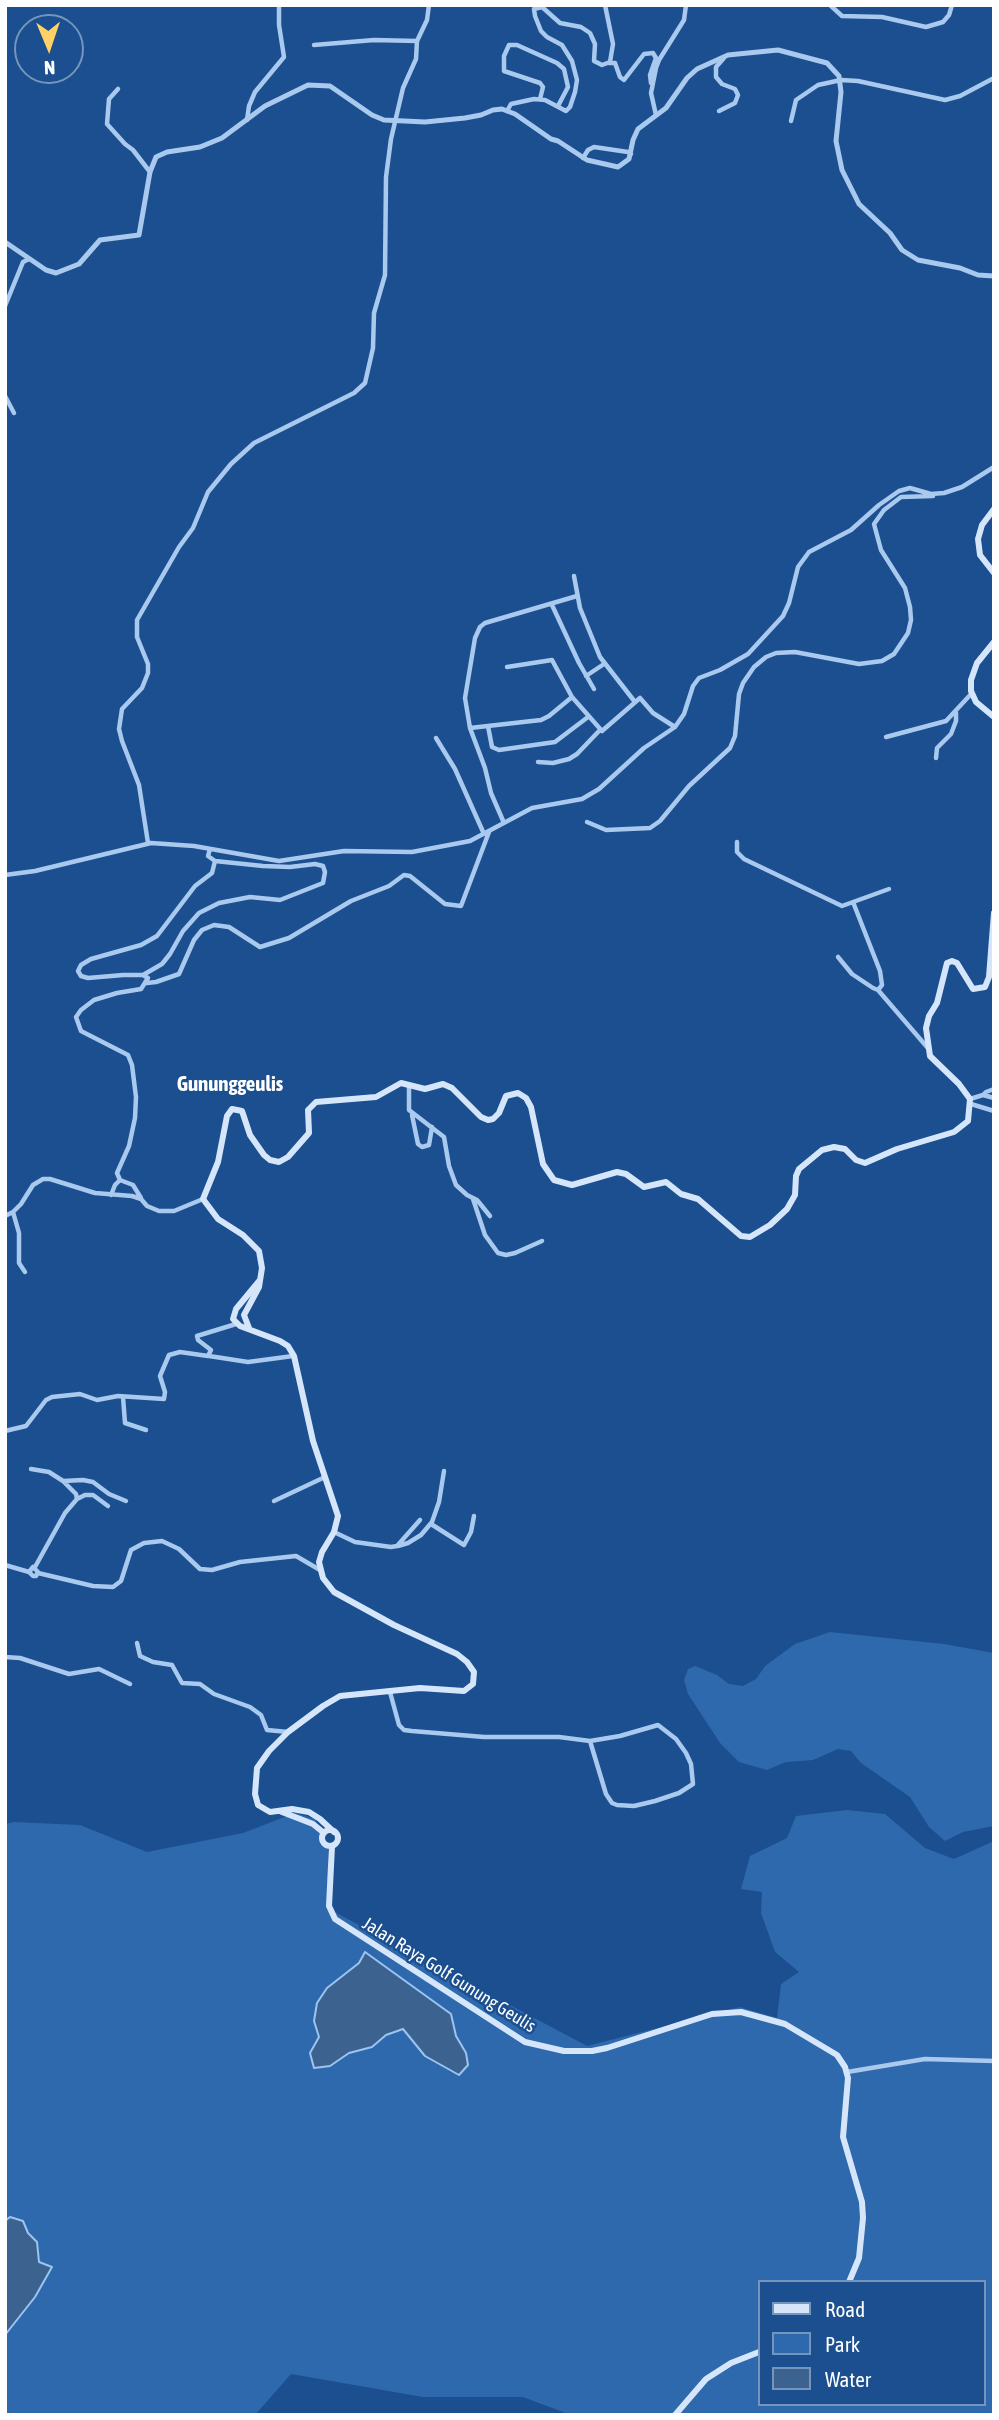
<!DOCTYPE html>
<style>
body{margin:0}
#map{position:relative;width:999px;height:2420px;overflow:hidden;background:#1b4f8f;font-family:"Asap Condensed",sans-serif}
canvas{display:block}
.frame{position:absolute;inset:0;border:7px solid #fff;pointer-events:none}
.legend{position:absolute;left:758px;top:2280px;width:228px;height:126px;box-sizing:border-box;background:#1b4f8f;border:2px solid #7695bc;margin:0;padding:9px 12px;list-style:none;font-size:21px;color:#fff}
.legend li{display:flex;align-items:center;gap:14px;height:35px}
.legend b{width:35px;border:2px solid #7695bc}
.north{position:absolute;left:14px;top:14px;width:70px;height:70px;box-sizing:border-box;background:#1b4f8f;border:2px solid #7695bc;border-radius:50%;rotate:178deg;font-size:19px;font-weight:700;line-height:28px;text-align:center;color:#fff}
.north::after{content:'';display:block;margin:auto;width:24px;height:32px;background:#ffd166;clip-path:polygon(50% 0,100% 100%,50% 72%,0 100%)}
</style>
<div id="map">
<canvas width="999" height="2420"></canvas>
<div class="frame"></div>
<ul class="legend">
<li><b style="height:9px;background:#d6e6fa"></b>Road</li>
<li><b style="height:19px;background:#2e69ad"></b>Park</li>
<li><b style="height:19px;background:#3c6290"></b>Water</li>
</ul>
<div class="north">N</div>
</div>
<script>
const ctx = document.querySelector('canvas').getContext('2d');
ctx.lineJoin = 'round';
function fillPath(path, color) {
  ctx.fillStyle = color;
  ctx.fill(path, 'evenodd');
}
function shape(rows) {
  const path = new Path2D();
  for (const r of rows) {
    if (r.length === 3) {
      path.moveTo(r[0] + r[2], r[1]);
      path.arc(r[0], r[1], r[2], 0, 2 * Math.PI);
      continue;
    }
    path.moveTo(r[0], r[1]);
    for (let i = 2; i < r.length; i += 2) path.lineTo(r[i], r[i + 1]);
  }
  return path;
}
function strokePath(path, color, width, dash) {
  ctx.strokeStyle = color;
  ctx.lineWidth = width;
  ctx.lineCap = dash ? 'butt' : 'round';
  ctx.setLineDash(dash || []);
  ctx.stroke(path);
}
function drawText(font, color, halo, rows, align = 'center') {
  ctx.font = font + ' "Asap Condensed",sans-serif';
  ctx.lineWidth = 5;
  ctx.setLineDash([]);
  ctx.textBaseline = 'middle';
  ctx.strokeStyle = halo;
  ctx.fillStyle = color;
  for (const [text, x, y, turn = 0] of rows) {
    ctx.save();
    ctx.translate(x, y);
    ctx.rotate((+turn || 0) * Math.PI / 180);
    ctx.textAlign = isNaN(turn) ? turn : align;
    if (halo) ctx.strokeText(text, 0, 0);
    ctx.fillText(text, 0, 0);
    ctx.restore();
  }
}
fillPath(shape([
 [830,1632,944,1644,994,1653,994,1826,963,1832,945,1841,929,1827,910,1797,861,1763,851,1751,838,1749,813,1760,786,1762,767,1770,739,1762,720,1743,688,1694,684,1680,688,1669,695,1666,717,1675,729,1684,743,1686,756,1679,765,1666,795,1644],
 [847,1810,885,1814,925,1848,954,1859,994,1841,994,2415,571,2415,523,2397,423,2397,291,2374,255,2415,5,2415,5,1824,14,1822,80,1825,147,1852,243,1833,295,1813,315,1819,328,1850,329,1909,587,2046,740,2007,777,2018,781,1984,799,1972,775,1952,761,1913,762,1892,741,1889,750,1856,787,1838,796,1816],
 [759,2282,983,2282,983,2404,759,2404]
]), '#2e69ad');
const water = shape([
 [365,1952,451,2014,456,2036,466,2053,468,2065,459,2075,425,2056,403,2029,386,2035,372,2047,349,2053,330,2066,314,2068,310,2053,319,2037,314,2021,317,2003,327,1988,359,1963,365,1952],
 [10,2217,23,2221,28,2233,37,2242,39,2262,52,2267,35,2297,5,2335,5,2221,10,2217]
]);
fillPath(water, '#3c6290');
strokePath(water, '#9cc4f0', 2);
strokePath(shape([
 [830,5,842,16,882,17,926,27,943,22,949,15,952,5],
 [314,45,374,40,417,41],
 [609,63,615,63,620,77,624,80,644,54,653,53,656,58,650,75,651,83],
 [118,89,109,99,107,124,125,144,133,150,150,172],
 [540,99,543,87,540,83,504,71,504,56,509,45,517,45,557,63,564,69,568,87,558,106],
 [507,111,511,104,534,99,545,100,566,111,570,107,575,92,577,80,572,61,562,45,547,37,541,31,535,16,534,9,542,7,560,23,581,27,590,33,595,44,594,61,602,65,610,62,613,44,605,5],
 [719,111,735,103,738,95,735,89,722,84,716,77,716,67,724,58],
 [656,115,651,93,656,68,659,60,684,20,686,5],
 [247,120,249,106,255,92,284,57,279,25,279,5],
 [791,121,796,100,818,85,841,80,858,81,945,100,960,96,994,78],
 [583,158,588,150,594,147,628,152,631,154],
 [5,306,23,262,29,259],
 [5,396,14,413],
 [574,576,580,608,600,657,635,702],
 [552,605,579,663,594,689],
 [507,667,552,660,572,697,602,731,640,698,653,713,675,727],
 [586,676,604,664],
 [488,726,492,747,499,750,555,742,588,717],
 [470,728,541,720,549,716,572,697],
 [886,737,946,721,972,693],
 [436,738,455,769,484,834],
 [936,758,937,748,951,734,956,721,956,713],
 [538,762,553,763,569,759,577,754,600,730],
 [587,822,606,830,650,828,660,821,689,786,730,748,735,736,739,694,743,683,754,667,766,657,776,653,795,652,859,664,882,661,894,654,908,633,911,620,910,607,905,588,881,550,874,524,884,510,901,497,933,496],
 [504,823,491,793,485,768,470,728,465,698,475,638,480,627,485,623,577,596],
 [737,842,737,852,744,859,842,906,853,902],
 [148,843,139,785,122,741,119,729,122,709,142,688,148,673,148,664,137,637,137,620,179,547,193,528,208,492,231,464,254,443,354,393,365,383,373,348,374,313,385,275,386,177,391,139,403,88,416,59,417,41,427,20,429,5],
 [5,875,35,871,151,843,194,846,279,861,344,851,412,852,470,841,532,808,582,799,599,789,644,748,675,727,684,714,693,686,699,678,720,670,748,654,783,616,789,603,798,567,809,552,851,530,879,505,899,491,910,488,931,494,944,493,962,487,994,467],
 [838,957,852,974,873,988,878,990,927,1047],
 [143,975,162,964,170,954,183,931,199,913,219,903,250,897,280,900,323,883,325,872,323,866,315,864,290,867,263,866,215,861,208,856,210,849],
 [147,983,156,982,179,974,194,940,202,930,214,925,229,927,260,947,289,938,351,901,389,886,404,875,410,876,445,904,461,906,489,832],
 [878,990,882,985,880,971,853,902,889,889],
 [409,1085,409,1110,444,1137,449,1166,456,1185,467,1195,477,1200,490,1216],
 [983,1095,986,1092,994,1089],
 [970,1099,983,1095,994,1098],
 [971,1104,994,1111],
 [412,1115,418,1144,422,1147,429,1145,432,1127],
 [120,1180,117,1173,129,1146,135,1118,136,1097,132,1065,128,1055,81,1031,76,1017,81,1010,94,1000,117,993,141,989,148,978,143,975,123,975,88,978,81,976,78,971,81,965,91,959,141,945,157,936,195,886,212,873,215,861],
 [111,1195,115,1185,120,1180,133,1185,141,1198],
 [473,1199,485,1235,498,1253,506,1255,515,1253,542,1241],
 [13,1212,19,1233,19,1263,25,1272],
 [5,1216,13,1212,21,1204,33,1185,43,1179,50,1179,95,1193,132,1196,141,1199,147,1206,159,1211,174,1211,203,1199],
 [209,1356,248,1362,293,1356],
 [123,1397,125,1423,146,1430],
 [5,1431,26,1426,46,1400,52,1397,80,1394,97,1400,118,1396,164,1399,165,1392,160,1376,169,1355,180,1352,208,1356,211,1350,198,1340,197,1336,236,1324],
 [31,1469,49,1472,63,1481,76,1494,77,1499],
 [63,1481,83,1480,93,1482,109,1494,126,1501],
 [274,1501,325,1477],
 [431,1524,464,1545,471,1532,474,1516],
 [334,1532,355,1542,391,1547,397,1546,420,1520],
 [398,1546,408,1543,421,1535,432,1522,439,1502,444,1471],
 [5,1565,29,1572,33,1576,36,1576,38,1572,33,1567,29,1572],
 [35,1567,65,1513,77,1499,85,1495,93,1495,108,1506],
 [38,1573,93,1586,113,1587,121,1581,131,1550,144,1543,162,1541,179,1549,200,1569,212,1570,240,1562,296,1556,320,1570],
 [137,1643,140,1656,153,1662,172,1665,182,1683,200,1684,214,1694,250,1707,261,1715,267,1730,288,1732],
 [5,1657,20,1658,69,1674,99,1669,130,1684],
 [390,1692,399,1725,404,1730,412,1731,484,1737,559,1737,590,1741,620,1736,658,1725,676,1739,686,1753,691,1764,693,1784,679,1793,655,1801,634,1806,617,1805,612,1803,606,1794,590,1741],
 [847,2072,925,2059,994,2061]
]), '#a9c9ee', 4.5);
strokePath(shape([
 [5,242,46,270,56,273,79,264,100,240,139,235,150,172,156,157,167,152,200,147,222,138,265,106,308,85,330,86,372,115,384,120,425,122,465,118,481,115,493,110,502,109,515,114,551,139,558,141,587,160,618,167,629,159,633,140,638,129,666,108,687,78,697,69,728,55,778,50,827,63,839,76,841,92,836,141,842,170,859,204,890,233,902,250,918,260,960,268,978,275,994,276]
]), '#a9c9ee', 5);
strokePath(shape([
 [994,509,982,525,978,539,980,555,994,573],
 [994,642,977,663,971,680,971,691,976,702,994,717],
 [260,1280,236,1309,233,1319,240,1326,280,1341,288,1346,294,1356,313,1441,338,1516,334,1532,322,1552,319,1562,323,1578,334,1592,394,1625,457,1654,467,1662,474,1672,473,1684,464,1691,420,1688,340,1696,323,1706,288,1732,269,1751,257,1768,255,1794,258,1805,270,1812,292,1809,309,1812,320,1819,334,1832],
 [249,1328,244,1315,259,1287,262,1268,259,1251,243,1235,218,1219,203,1199,218,1162,227,1116,232,1109,242,1111,250,1135,264,1155,270,1160,279,1162,288,1157,309,1133,308,1110,316,1102,376,1097,401,1083,425,1089,443,1084,452,1088,481,1117,488,1120,493,1119,499,1113,506,1096,518,1093,526,1098,531,1107,543,1164,554,1180,572,1185,617,1172,626,1174,644,1187,666,1182,681,1194,698,1199,741,1236,750,1237,770,1225,787,1209,795,1195,796,1176,799,1169,822,1150,834,1147,845,1149,856,1160,865,1163,897,1149,954,1132,968,1121,970,1099,959,1084,930,1056,926,1028,929,1016,937,1003,947,963,952,961,957,963,973,989,985,987,989,977,994,913],
 [282,1812,313,1824,324,1833],
 [330,1838,8],
 [332,1846,329,1906,335,1919,525,2042,564,2051,592,2051,607,2048,712,2014,741,2012,785,2024,837,2055,845,2067,848,2078,843,2137,862,2202,863,2218,859,2258,849,2282],
 [675,2415,706,2379,731,2363,759,2352]
]), '#d6e6fa', 6);
drawText('18px', '#fff', '#1b4f8f', [
 ["Jalan Raya Golf Gunung Geulis",449,1975,32]
]);
drawText('bold 21px', '#fff', '#1b4f8f', [
 ["Gununggeulis",230,1084]
]);
</script>
